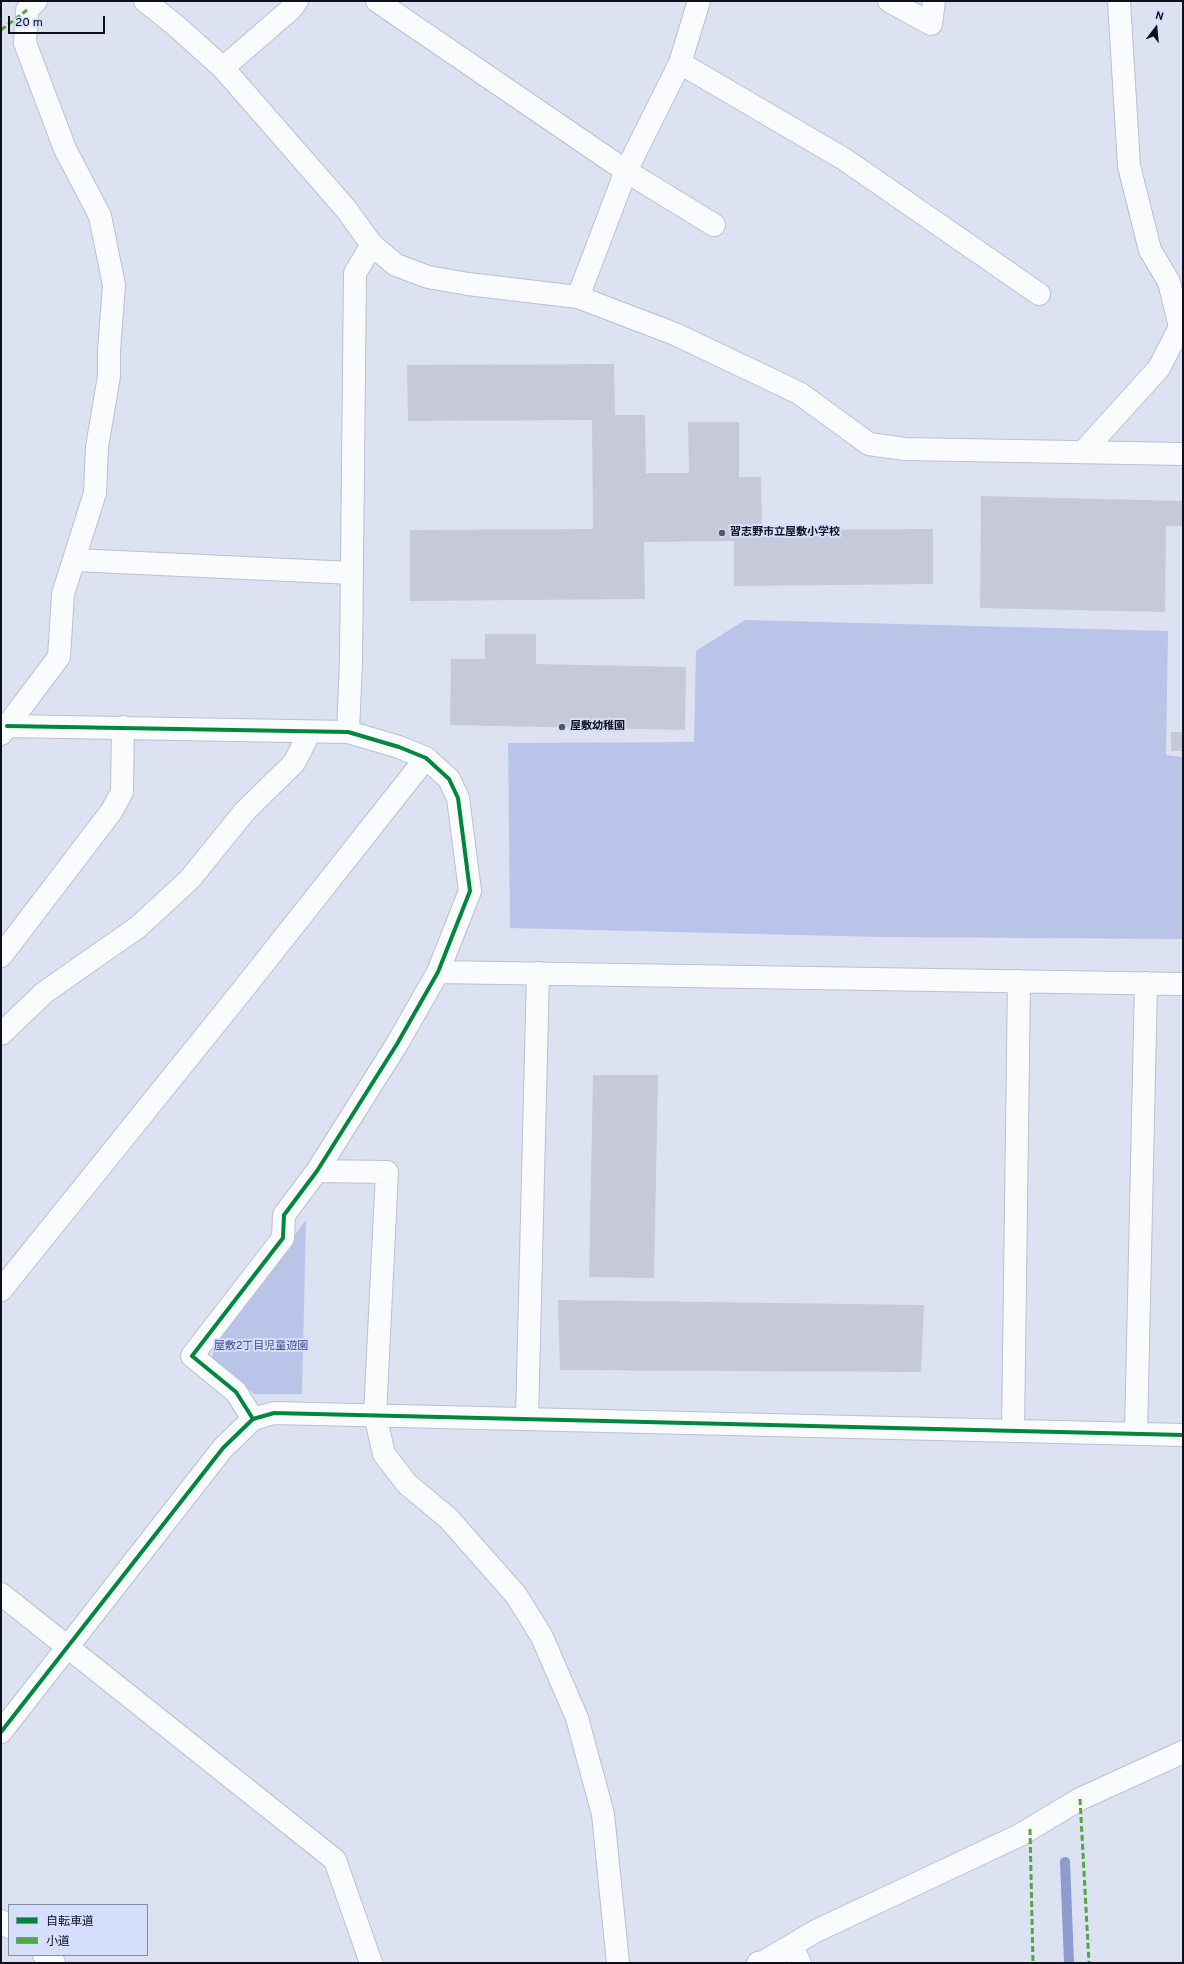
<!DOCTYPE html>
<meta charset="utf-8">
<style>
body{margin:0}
#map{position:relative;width:1184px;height:1964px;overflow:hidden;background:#dde2f2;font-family:Overpass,"Noto Sans JP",sans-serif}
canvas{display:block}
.frame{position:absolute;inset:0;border:2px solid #0e111d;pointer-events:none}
.legend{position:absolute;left:8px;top:1904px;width:140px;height:52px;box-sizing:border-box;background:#d5defa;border:1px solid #858ca2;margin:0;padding:5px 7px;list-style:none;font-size:12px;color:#0e111d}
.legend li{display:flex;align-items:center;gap:8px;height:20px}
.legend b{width:20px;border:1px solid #858ca2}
.north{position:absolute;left:1136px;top:8px;width:40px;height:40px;-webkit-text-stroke:3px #d5defa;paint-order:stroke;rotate:16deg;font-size:11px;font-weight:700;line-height:16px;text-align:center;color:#0e111d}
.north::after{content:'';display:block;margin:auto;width:14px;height:18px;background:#0e111d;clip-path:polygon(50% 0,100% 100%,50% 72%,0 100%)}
.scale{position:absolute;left:8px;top:16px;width:97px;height:18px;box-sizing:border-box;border:2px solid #0e111d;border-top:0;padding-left:5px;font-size:12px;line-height:14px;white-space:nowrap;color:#0e111d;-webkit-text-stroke:3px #d5defa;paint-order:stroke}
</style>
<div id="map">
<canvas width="1184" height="1964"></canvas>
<div class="frame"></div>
<ul class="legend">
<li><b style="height:5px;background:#00873e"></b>自転車道</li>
<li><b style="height:5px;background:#51a843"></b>小道</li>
</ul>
<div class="north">N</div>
<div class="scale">20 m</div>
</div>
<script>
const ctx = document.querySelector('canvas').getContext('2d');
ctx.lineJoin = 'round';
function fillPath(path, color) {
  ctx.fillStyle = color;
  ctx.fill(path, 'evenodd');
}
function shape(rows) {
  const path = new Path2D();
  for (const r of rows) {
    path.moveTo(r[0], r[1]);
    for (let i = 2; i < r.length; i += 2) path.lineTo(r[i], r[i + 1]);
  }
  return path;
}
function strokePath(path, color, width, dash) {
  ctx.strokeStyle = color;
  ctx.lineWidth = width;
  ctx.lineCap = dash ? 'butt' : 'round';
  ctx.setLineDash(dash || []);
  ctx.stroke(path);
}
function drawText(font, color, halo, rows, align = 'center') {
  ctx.font = font + ' Overpass,"Noto Sans JP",sans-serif';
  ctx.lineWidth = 4;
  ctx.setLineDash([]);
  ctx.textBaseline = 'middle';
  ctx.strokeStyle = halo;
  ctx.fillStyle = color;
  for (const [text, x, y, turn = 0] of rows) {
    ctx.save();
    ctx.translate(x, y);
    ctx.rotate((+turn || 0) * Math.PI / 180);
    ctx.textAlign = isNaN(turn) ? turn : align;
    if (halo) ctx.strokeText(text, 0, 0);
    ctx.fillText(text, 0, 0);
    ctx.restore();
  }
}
fillPath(shape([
 [745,620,1168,631,1166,755,1183,757,1183,939,881,937,510,928,508,743,694,742,696,651],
 [306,1220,302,1394,254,1394,212,1359,214,1342]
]), '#b9c4e8');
strokePath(shape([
 [1065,1862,1069,1963]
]), '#8e9ccd', 10);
fillPath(shape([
 [614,364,615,415,645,415,646,473,689,473,688,422,739,422,739,477,761,477,762,530,933,529,933,584,734,586,734,541,644,542,645,599,410,601,410,530,593,529,592,420,408,421,407,365],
 [981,496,1183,501,1183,526,1166,526,1165,612,980,608],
 [485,634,536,634,536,664,686,667,685,730,450,725,451,659,485,659],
 [1171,732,1183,732,1183,751,1171,751],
 [593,1075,658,1075,654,1278,589,1277],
 [558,1300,924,1305,921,1372,560,1370]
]), '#c6cad8');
const minor = shape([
 [145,1,175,25,223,68,346,209,372,245,396,265,428,277,468,284,578,297,675,334,799,393,869,444,905,449,1183,454],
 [377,1,626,171,714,225],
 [889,1,931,24,934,1],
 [680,63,844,159,1039,294],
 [223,68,291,9,297,1],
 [578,297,626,171,680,63,699,1],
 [1083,452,1159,368,1180,327,1169,282,1150,250,1129,166,1119,1],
 [75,560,352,573],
 [7,726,348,732,399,747,426,758,449,779,458,798,470,891,438,972,397,1044,317,1171,284,1215,283,1238,192,1356,236,1392,253,1419],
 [348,732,351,661,355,273,372,245],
 [1,734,59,657,63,594,95,493,97,447,109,376,109,351,114,285,100,216,65,149,25,43,27,10,36,1],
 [1,956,111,812,122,792,123,727],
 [438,972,1183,984],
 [1,1034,45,992,138,927,190,879,245,811,294,763,310,732],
 [317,1171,387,1172,375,1415,384,1454,407,1484,448,1518,516,1595,542,1637,577,1718,603,1814,618,1963],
 [1,1290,245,987,426,758],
 [527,1419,538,973],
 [1013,1431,1019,981],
 [1136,1434,1146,983],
 [1,1594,335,1860,371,1963],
 [1,1732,223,1448,253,1419,274,1413,1183,1435],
 [1,1921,9,1927],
 [791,1946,800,1963],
 [44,1955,54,1963],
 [758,1963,765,1961,816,1931,1020,1835,1080,1799,1183,1752]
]);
strokePath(minor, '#bbc0ce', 24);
strokePath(minor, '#fafbfd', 22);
strokePath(shape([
 [1,30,27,10],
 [1080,1799,1089,1963],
 [1030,1829,1033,1963]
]), '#51a843', 3, [6, 3]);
strokePath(shape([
 [7,726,348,732,399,747,426,758,449,779,458,798,470,891,438,972,397,1044,317,1171,284,1215,283,1238,192,1356,236,1392,253,1419],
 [1,1732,223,1448,253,1419,274,1413,1183,1435]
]), '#00873e', 4);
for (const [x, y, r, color] of [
 [722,533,4,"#565a68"],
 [562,727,4,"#565a68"]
]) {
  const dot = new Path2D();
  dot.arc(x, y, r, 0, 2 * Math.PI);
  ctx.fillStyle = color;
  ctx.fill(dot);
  strokePath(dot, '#d5defa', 1.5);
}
drawText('bold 11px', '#0e111d', '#d5defa', [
 ["習志野市立屋敷小学校",730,533],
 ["屋敷幼稚園",570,727]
], 'left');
drawText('11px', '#3e4f9d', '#d5defa', [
 ["屋敷2丁目児童遊園",261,1347]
]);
</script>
